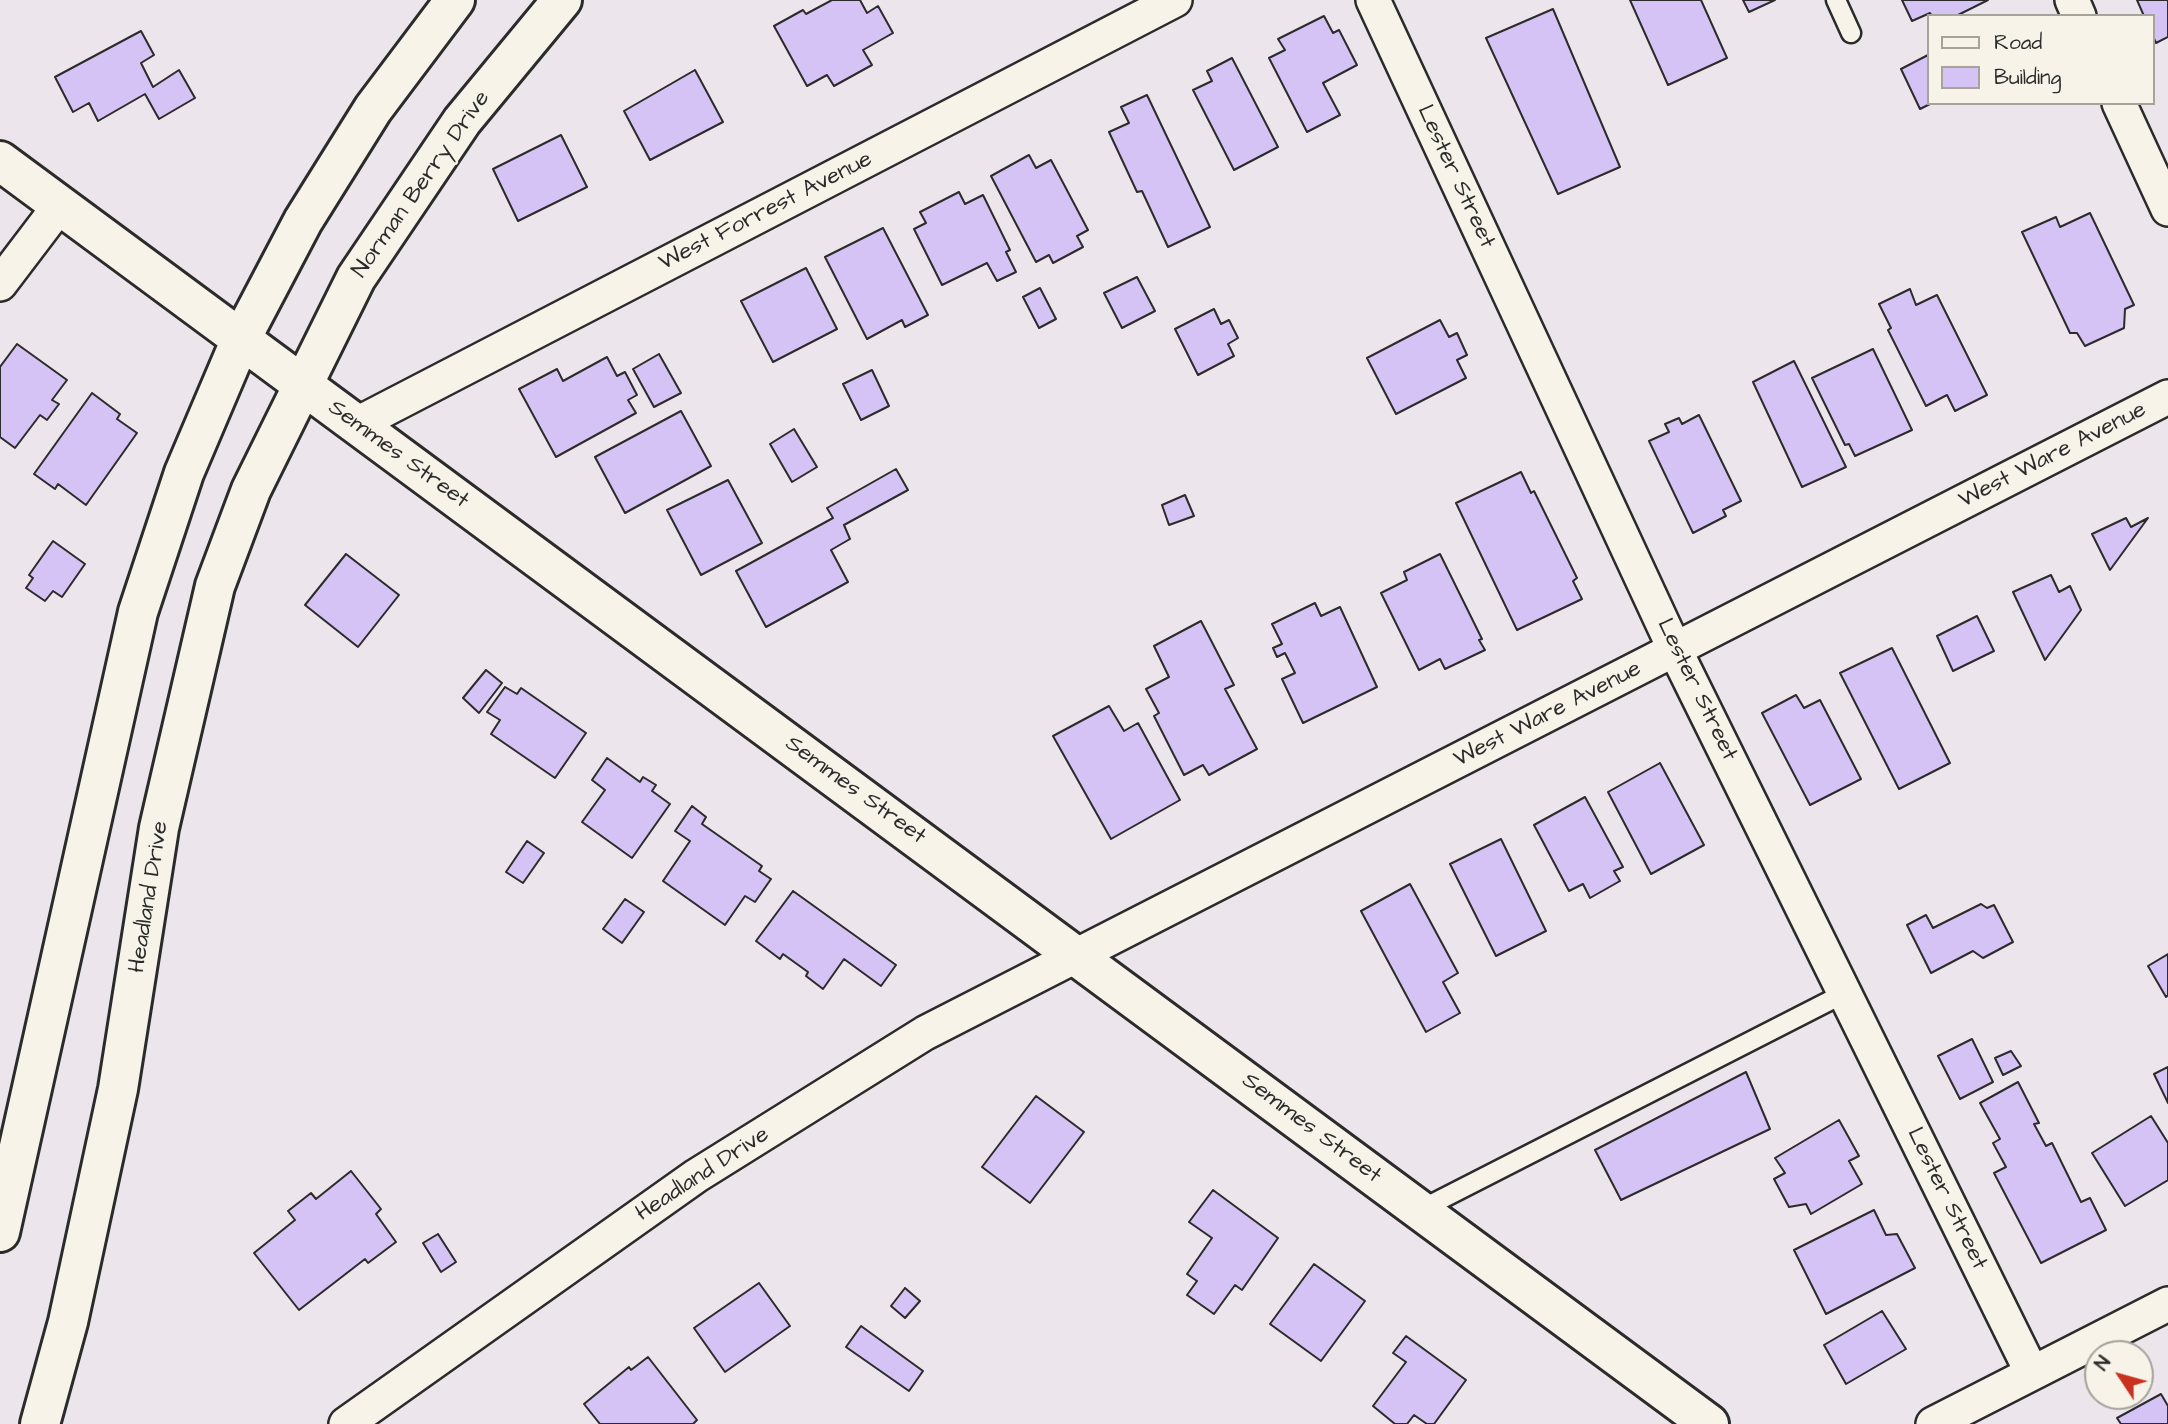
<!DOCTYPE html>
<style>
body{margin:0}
#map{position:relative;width:2168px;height:1424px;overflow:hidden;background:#ece5ec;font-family:"Architects Daughter",sans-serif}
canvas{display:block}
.legend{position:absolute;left:1927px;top:14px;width:228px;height:91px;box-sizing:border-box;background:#f7f3e8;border:2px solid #a5a39c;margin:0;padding:9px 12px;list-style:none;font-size:21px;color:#2b2b2b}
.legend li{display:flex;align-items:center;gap:14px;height:35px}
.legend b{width:35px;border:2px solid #a5a39c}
.north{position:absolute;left:2084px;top:1340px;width:70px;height:70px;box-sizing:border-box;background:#f7f3e8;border:2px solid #a5a39c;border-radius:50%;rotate:306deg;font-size:19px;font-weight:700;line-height:28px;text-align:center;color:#2b2b2b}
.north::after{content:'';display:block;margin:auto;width:24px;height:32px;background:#c8321e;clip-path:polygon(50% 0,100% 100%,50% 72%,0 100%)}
</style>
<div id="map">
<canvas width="2168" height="1424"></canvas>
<ul class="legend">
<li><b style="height:9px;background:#f7f3e8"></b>Road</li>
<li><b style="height:19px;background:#d4c3f4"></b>Building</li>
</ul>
<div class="north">N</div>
</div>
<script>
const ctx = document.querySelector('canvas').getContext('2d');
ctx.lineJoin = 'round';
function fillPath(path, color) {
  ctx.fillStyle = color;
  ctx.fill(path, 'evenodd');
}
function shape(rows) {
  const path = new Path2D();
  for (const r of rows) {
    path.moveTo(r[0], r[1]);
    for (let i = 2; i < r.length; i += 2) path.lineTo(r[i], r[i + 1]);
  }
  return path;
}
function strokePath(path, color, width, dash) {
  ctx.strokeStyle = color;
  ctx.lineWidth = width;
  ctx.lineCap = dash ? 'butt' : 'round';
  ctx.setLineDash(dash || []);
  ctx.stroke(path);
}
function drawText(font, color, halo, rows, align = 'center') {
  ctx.font = font + ' "Architects Daughter",sans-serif';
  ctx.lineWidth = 5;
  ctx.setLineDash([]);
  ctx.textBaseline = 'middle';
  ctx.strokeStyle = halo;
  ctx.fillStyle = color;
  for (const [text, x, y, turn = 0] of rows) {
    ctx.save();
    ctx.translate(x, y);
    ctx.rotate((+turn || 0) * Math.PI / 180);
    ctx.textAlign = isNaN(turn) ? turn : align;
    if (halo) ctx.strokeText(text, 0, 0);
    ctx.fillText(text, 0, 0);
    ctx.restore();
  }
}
const building = shape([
 [832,0,860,0,867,13,878,6,893,33,863,50,872,65,834,86,827,75,807,86,774,26,803,10,806,14,832,0],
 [1630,0,1701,0,1727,58,1668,85,1630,0],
 [1743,0,1775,0,1749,12,1743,0],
 [1902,0,1988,0,1956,16,1932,16,1930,13,1912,21,1902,0],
 [2137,0,2168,0,2168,37,2156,43,2152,34,2152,16,2144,16,2137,0],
 [1553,9,1620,167,1558,194,1486,38,1553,9],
 [1324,16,1333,33,1339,30,1357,65,1323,83,1340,115,1307,132,1269,58,1285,50,1278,39,1324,16],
 [141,31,154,55,141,63,153,87,179,70,195,98,159,119,145,94,98,121,89,103,73,112,55,77,141,31],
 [1928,55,1928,103,1932,103,1920,109,1901,69,1928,55],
 [1232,58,1278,147,1234,170,1193,90,1212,81,1207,71,1232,58],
 [695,70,723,122,650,160,624,111,695,70],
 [1147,95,1210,227,1168,247,1142,191,1137,192,1109,132,1129,123,1121,107,1147,95],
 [561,135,587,187,518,221,493,169,561,135],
 [1029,155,1036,168,1051,160,1088,230,1077,236,1083,247,1053,263,1049,255,1036,262,991,176,1029,155],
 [959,192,965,204,983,195,1010,250,1006,252,1016,272,997,281,987,263,942,285,914,229,926,223,920,212,959,192],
 [2090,213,2134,305,2125,309,2124,328,2085,346,2077,333,2070,333,2022,232,2056,217,2060,227,2090,213],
 [883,228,928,315,905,327,902,320,867,339,825,257,883,228],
 [806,268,837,329,773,362,741,301,806,268],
 [1137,277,1155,311,1122,328,1104,293,1137,277],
 [1040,288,1056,319,1039,328,1023,297,1040,288],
 [1910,289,1916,305,1937,295,1987,395,1955,411,1947,395,1926,406,1888,330,1891,328,1879,304,1910,289],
 [1214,309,1221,324,1229,320,1238,338,1228,344,1234,356,1198,375,1175,329,1214,309],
 [1440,320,1449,337,1457,333,1467,355,1457,360,1466,378,1396,414,1367,358,1440,320],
 [17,344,67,380,52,400,59,404,47,420,40,415,15,448,0,437,0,367,17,344],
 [1873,349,1912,430,1855,456,1849,444,1845,445,1812,378,1873,349],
 [659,354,681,393,654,407,633,369,659,354],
 [607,357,617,376,625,372,637,395,628,400,636,413,556,457,519,389,557,369,563,381,607,357],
 [1794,361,1846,467,1802,487,1753,382,1794,361],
 [872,370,889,406,861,420,843,384,872,370],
 [92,393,120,414,117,419,137,433,86,505,58,484,55,489,34,474,92,393],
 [681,411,711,466,625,513,595,457,681,411],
 [1699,415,1741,501,1723,510,1726,516,1693,533,1649,441,1669,432,1665,424,1679,418,1682,424,1699,415],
 [794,429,817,467,792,482,770,444,794,429],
 [896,469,908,490,844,525,850,539,831,550,848,582,766,627,736,571,833,518,827,508,896,469],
 [1521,472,1531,493,1534,491,1577,578,1573,581,1582,599,1517,630,1456,503,1521,472],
 [728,480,762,543,701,575,667,510,728,480],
 [1185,495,1194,516,1169,525,1162,505,1185,495],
 [2126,518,2131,527,2148,518,2110,570,2092,534,2126,518],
 [53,541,85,564,62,597,53,591,45,601,26,588,33,578,29,575,53,541],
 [346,554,399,595,358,647,305,605,346,554],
 [1440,554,1482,639,1479,640,1485,650,1445,669,1440,659,1419,670,1381,593,1407,580,1404,572,1440,554],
 [2051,575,2059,592,2070,586,2081,610,2045,660,2013,592,2051,575],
 [1315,603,1321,616,1340,607,1377,687,1303,723,1282,679,1295,673,1285,653,1277,657,1273,648,1282,644,1272,624,1315,603],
 [1977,616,1994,651,1953,671,1937,636,1977,616],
 [1201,621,1234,685,1225,689,1257,749,1209,775,1203,765,1184,775,1154,716,1159,713,1146,689,1169,677,1154,646,1201,621],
 [1892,648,1950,763,1899,789,1840,673,1892,648],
 [486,670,502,683,479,713,463,698,486,670],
 [505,687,517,694,521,688,586,733,555,778,491,734,500,720,487,712,505,687],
 [1796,695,1804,708,1820,700,1861,779,1810,805,1762,713,1796,695],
 [1109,706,1124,731,1138,723,1180,800,1111,839,1053,736,1109,706],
 [607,758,640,782,643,777,656,785,652,791,670,804,632,858,582,822,605,790,592,780,607,758],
 [1660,763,1704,845,1651,874,1608,792,1660,763],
 [1585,797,1623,867,1614,871,1620,881,1590,898,1583,884,1569,891,1534,825,1585,797],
 [692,806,706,817,702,824,762,866,759,871,771,879,755,902,745,896,725,925,663,881,690,841,675,831,692,806],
 [1501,839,1546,931,1496,956,1450,864,1501,839],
 [527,841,544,853,523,883,506,872,527,841],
 [1410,884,1458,973,1443,982,1460,1013,1426,1032,1361,911,1410,884],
 [793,891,896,965,881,986,844,959,823,989,806,976,808,972,783,954,780,959,756,941,793,891],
 [625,899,644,912,622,943,603,929,625,899],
 [1981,904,1987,908,1994,905,2013,942,1983,958,1973,951,1931,973,1907,925,1926,915,1933,928,1981,904],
 [2168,954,2168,995,2166,997,2148,966,2168,954],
 [1972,1039,1993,1082,1960,1099,1938,1056,1972,1039],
 [2011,1051,2021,1066,2003,1075,1995,1058,2011,1051],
 [2168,1067,2168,1103,2154,1074,2168,1067],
 [1746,1072,1770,1129,1621,1200,1595,1150,1746,1072],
 [2018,1082,2039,1123,2034,1124,2046,1146,2052,1143,2081,1202,2090,1198,2106,1230,2041,1263,1994,1173,2006,1167,1993,1143,2000,1139,1980,1103,2018,1082],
 [1036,1096,1084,1132,1030,1203,982,1167,1036,1096],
 [2151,1116,2168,1143,2168,1180,2125,1206,2092,1153,2151,1116],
 [1839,1120,1859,1156,1849,1161,1862,1184,1811,1214,1806,1204,1789,1207,1774,1179,1785,1173,1775,1158,1839,1120],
 [351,1171,381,1209,376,1214,396,1242,368,1263,365,1259,299,1310,254,1253,295,1220,288,1211,311,1193,316,1199,351,1171],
 [1213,1190,1278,1238,1242,1290,1235,1285,1214,1314,1187,1295,1197,1281,1187,1274,1212,1238,1189,1222,1213,1190],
 [1874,1210,1886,1235,1897,1234,1915,1268,1826,1314,1794,1250,1874,1210],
 [438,1234,456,1262,441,1272,423,1243,438,1234],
 [1314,1264,1365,1301,1321,1361,1270,1324,1314,1264],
 [759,1283,790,1326,725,1372,694,1328,759,1283],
 [905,1288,920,1301,905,1318,891,1306,905,1288],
 [1882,1311,1906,1349,1846,1384,1824,1345,1882,1311],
 [861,1326,923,1371,909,1391,846,1347,861,1326],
 [1406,1336,1466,1380,1434,1424,1427,1424,1414,1415,1407,1424,1395,1424,1373,1406,1406,1362,1393,1353,1406,1336],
 [648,1357,697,1420,693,1424,600,1424,584,1404,629,1367,631,1370,648,1357],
 [2161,1394,2168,1406,2168,1424,2121,1424,2117,1418,2161,1394]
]);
fillPath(building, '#d4c3f4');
strokePath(building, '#2b2b2b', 2);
const lane = shape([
 [1836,0,1851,33],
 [1420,1210,1845,993]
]);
const street = shape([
 [1373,0,1675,650,2032,1373],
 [2072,0,2079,16],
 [2119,103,2168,209],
 [0,284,60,205],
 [357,424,1175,0],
 [346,1424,696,1176,925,1033,2168,397],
 [1933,1424,2168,1304]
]);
const secondary = shape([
 [0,161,1709,1424],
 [0,1232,138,612,184,473,241,339,303,221,373,109,455,0],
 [40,1424,68,1322,118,1089,159,828,215,586,251,490,356,278,462,121,562,0]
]);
strokePath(lane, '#2b2b2b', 23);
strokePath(street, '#2b2b2b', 38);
strokePath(secondary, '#2b2b2b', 44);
strokePath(lane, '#f7f3e8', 18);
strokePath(street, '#f7f3e8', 33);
strokePath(secondary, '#f7f3e8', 38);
drawText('23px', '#2b2b2b', '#f7f3e8', [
 ["Lester Street",1455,177,65],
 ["Norman Berry Drive",422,185,-55],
 ["West Forrest Avenue",766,212,-27],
 ["Semmes Street",398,455,36],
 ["West Ware Avenue",2053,456,-27],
 ["Lester Street",1696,690,64],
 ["West Ware Avenue",1548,715,-27],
 ["Semmes Street",855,791,36],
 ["Headland Drive",150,897,-81],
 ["Semmes Street",1311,1129,37],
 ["Headland Drive",703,1175,-33],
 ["Lester Street",1946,1199,64]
]);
</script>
